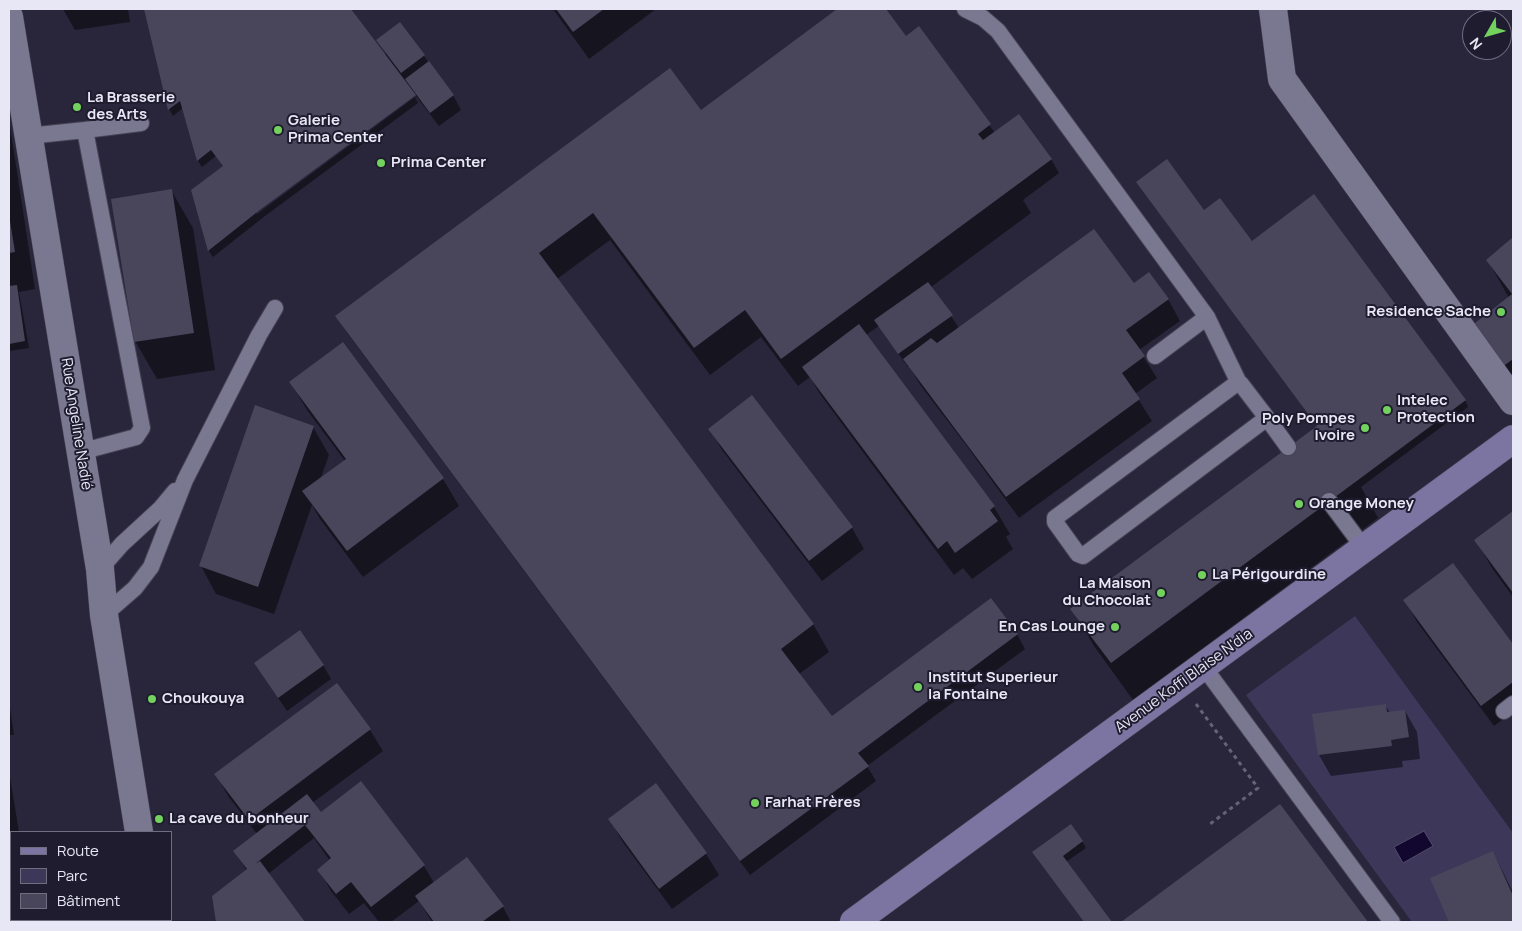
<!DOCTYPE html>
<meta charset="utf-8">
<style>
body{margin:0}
#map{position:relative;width:1522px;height:931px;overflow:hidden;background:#29263b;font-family:Manrope,sans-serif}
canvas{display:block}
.frame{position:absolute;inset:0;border:10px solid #e8e7f5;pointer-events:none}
.legend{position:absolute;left:10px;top:831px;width:162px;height:90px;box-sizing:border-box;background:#1f1c30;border:1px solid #6f6d7f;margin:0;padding:6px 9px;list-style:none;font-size:15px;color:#e8e7f5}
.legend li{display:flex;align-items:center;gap:10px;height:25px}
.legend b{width:25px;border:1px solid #6f6d7f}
.north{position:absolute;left:1462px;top:10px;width:50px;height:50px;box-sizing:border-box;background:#1f1c30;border:1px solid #6f6d7f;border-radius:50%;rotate:232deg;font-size:14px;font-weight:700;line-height:20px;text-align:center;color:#e8e7f5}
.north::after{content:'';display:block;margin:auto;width:18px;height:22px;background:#73d25d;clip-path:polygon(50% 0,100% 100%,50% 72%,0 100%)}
</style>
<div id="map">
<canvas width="1522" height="931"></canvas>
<div class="frame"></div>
<ul class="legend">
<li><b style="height:6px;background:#7c75a2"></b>Route</li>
<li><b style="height:14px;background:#3d375a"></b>Parc</li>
<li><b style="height:14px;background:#49465c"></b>Bâtiment</li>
</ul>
<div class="north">N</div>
</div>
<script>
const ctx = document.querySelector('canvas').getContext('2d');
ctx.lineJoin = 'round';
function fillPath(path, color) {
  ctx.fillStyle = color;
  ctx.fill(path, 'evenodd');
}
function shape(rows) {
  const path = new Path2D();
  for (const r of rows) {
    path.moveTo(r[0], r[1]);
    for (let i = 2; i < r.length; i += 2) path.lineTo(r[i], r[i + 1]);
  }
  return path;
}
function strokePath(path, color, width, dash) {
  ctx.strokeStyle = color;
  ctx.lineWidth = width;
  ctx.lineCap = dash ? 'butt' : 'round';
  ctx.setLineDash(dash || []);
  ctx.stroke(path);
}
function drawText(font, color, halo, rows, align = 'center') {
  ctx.font = font + ' Manrope,sans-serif';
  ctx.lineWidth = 4;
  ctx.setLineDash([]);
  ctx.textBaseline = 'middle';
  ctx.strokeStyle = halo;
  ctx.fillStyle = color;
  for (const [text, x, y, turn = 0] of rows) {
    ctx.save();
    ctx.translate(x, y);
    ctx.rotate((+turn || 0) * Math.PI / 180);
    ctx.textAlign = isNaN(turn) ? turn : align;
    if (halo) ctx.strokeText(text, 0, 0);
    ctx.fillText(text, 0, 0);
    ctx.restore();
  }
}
fillPath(shape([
 [1355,616,1513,833,1513,922,1412,922,1246,695]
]), '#3d375a');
const water = shape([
 [1424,831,1433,846,1403,863,1394,847,1424,831]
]);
fillPath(water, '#12072f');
strokePath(water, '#524a6a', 1);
fillPath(shape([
 [63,9,128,9,130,22,75,30],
 [145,9,350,9,384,55,386,54,378,40,424,56,453,95,461,110,439,126,416,96,416,94,255,212,257,214,415,97,418,103,265,216,213,257,209,251,193,191,224,167,216,156,202,167,198,161,183,108,173,116,169,109],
 [553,9,656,9,589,59],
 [839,9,884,9,910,44,919,28,995,133,1051,159,1059,173,1023,200,1031,213,931,287,959,328,1134,285,1168,299,1180,321,1139,350,1157,378,1135,394,1152,421,1019,518,966,445,921,386,909,366,908,367,879,326,866,335,994,507,1010,534,1006,537,1013,549,972,579,963,568,954,575,820,394,810,377,798,386,761,337,710,375,610,240,557,279,813,624,829,652,799,674,831,718,1017,634,1025,649,867,766,876,781,750,875,345,330,337,316,701,111],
 [9,120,35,289,19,292,29,348,9,351],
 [171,190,193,228,215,370,157,379,135,341],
 [1204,211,1251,242,1465,400,1468,407,1361,487,1378,518,1133,700,1094,646,1072,609,1318,426],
 [1513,239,1513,399,1489,367,1509,298,1488,261],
 [342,344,443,479,459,506,363,577,320,519,312,505,274,614,216,594,201,566,313,427,329,455,320,480,345,461,307,410,291,383],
 [710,429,852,528,864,549,822,581,722,450],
 [1513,513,1513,597,1492,568,1476,540],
 [1453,565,1513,646,1513,712,1494,726,1417,622,1405,600],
 [255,664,323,665,331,679,287,711],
 [337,685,370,730,383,751,312,803,321,814,360,783,424,866,434,883,503,907,511,922,432,922,419,901,391,922,379,922,364,903,349,914,331,891,319,870,330,861,314,838,268,874,303,922,217,922,213,896,247,871,234,851,257,834,228,796,216,774],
 [9,701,14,735,9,735],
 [1386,706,1390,713,1405,711,1417,732,1420,759,1402,761,1403,767,1331,776,1319,755],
 [9,771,19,832,11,832,11,920,80,920,81,922,9,922],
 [656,785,706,854,719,875,672,909,622,841,610,819],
 [1280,806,1366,922,1123,922],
 [1082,841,1086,848,1066,862,1111,922,1084,922,1038,860],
 [1493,852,1513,892,1513,922,1451,922,1432,879]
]), '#0007');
fillPath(shape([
 [144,9,351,9,416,95,261,209,208,251,191,190,223,166,211,150,197,161,180,101,168,110],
 [556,9,604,9,573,32],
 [837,9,886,9,906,36,919,26,991,124,978,134,983,140,1019,114,1052,159,781,359,745,310,694,348,593,213,539,253,814,624,781,649,832,716,991,598,1018,634,858,753,869,766,740,861,335,316,670,68,701,110],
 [400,22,425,55,401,73,376,40],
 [429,61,454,95,430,113,405,79],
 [1167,159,1204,210,1220,198,1252,241,1314,194,1466,400,1111,663,1070,609,1317,426,1136,182],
 [172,189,194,333,134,342,111,199],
 [10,221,15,252,9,253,9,222],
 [1094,229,1134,283,1149,272,1169,299,1126,330,1145,356,1122,373,1140,399,1006,497,903,359,931,338,937,343],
 [1513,237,1513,359,1497,371,1466,330,1512,294,1486,260],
 [928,282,953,315,898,354,874,320],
 [17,285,25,341,9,344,9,286],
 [859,324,995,506,990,510,998,521,955,553,947,541,938,549,802,367],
 [343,342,444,478,347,551,302,491,346,459,289,382],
 [752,395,853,527,809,561,708,429],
 [255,405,314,426,258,587,199,566],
 [1513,511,1513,593,1474,540],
 [1453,563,1513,644,1513,682,1481,706,1403,600],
 [300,630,324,665,278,698,254,663],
 [337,683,371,729,249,820,214,774],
 [1386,704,1387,712,1405,710,1409,737,1391,740,1392,746,1318,755,1312,714],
 [361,781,425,865,371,907,351,882,336,894,317,870,331,858,305,825,255,864,260,861,305,922,216,922,212,896,247,869,233,851,307,794,321,812],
 [656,783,707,853,659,889,608,819],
 [1280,804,1368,922,1121,922],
 [1071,824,1083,841,1063,856,1112,922,1084,922,1032,852],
 [9,842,11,851,11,888,9,888],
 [1493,851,1513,896,1513,922,1449,922,1430,878],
 [467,857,504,906,482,922,434,922,415,896],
 [11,902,11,920,73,920,73,922,9,922,9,903]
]), '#49465c');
const lane = shape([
 [965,9,983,18,998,31,1207,317,1239,383],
 [85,130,141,123],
 [28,136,85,130,142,428,136,437,80,452],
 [1155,356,1207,317],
 [1237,383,1241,384,1267,418,1083,556,1078,554,1055,522,1055,518,1237,383],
 [1267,418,1288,447],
 [1329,501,1364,548],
 [100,569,122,544,160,509,175,491],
 [104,615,135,588,151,567,185,480,259,335,275,308],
 [1203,666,1392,922],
 [1504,711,1513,704]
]);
const street = shape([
 [1273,9,1282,79,1513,401],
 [9,17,100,569,104,615,139,832],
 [153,920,153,922]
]);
const secondary = shape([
 [854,922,1513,439]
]);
strokePath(lane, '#454354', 18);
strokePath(street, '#454354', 29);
strokePath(secondary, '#454354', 29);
strokePath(shape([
 [1196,704,1258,788,1210,824]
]), '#666376', 3, [4, 4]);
strokePath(lane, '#7a7790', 16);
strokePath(street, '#7a7790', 28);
strokePath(secondary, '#7c75a2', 28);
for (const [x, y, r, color] of [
 [77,107,5,"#73d25d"],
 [278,130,5,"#73d25d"],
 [381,163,5,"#73d25d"],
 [1501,312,5,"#73d25d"],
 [1387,410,5,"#73d25d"],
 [1365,428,5,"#73d25d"],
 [1299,504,5,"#73d25d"],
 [1202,575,5,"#73d25d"],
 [1161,593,5,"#73d25d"],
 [1115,627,5,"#73d25d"],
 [918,687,5,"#73d25d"],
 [152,699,5,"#73d25d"],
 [755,803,5,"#73d25d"],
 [159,819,5,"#73d25d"]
]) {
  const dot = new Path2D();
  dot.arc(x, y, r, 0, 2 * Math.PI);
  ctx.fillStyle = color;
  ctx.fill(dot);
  strokePath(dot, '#1f1c30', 2);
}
drawText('bold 15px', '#e8e7f5', '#1f1c30', [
 ["La Brasserie",87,98],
 ["des Arts",87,115],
 ["Galerie",288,121],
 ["Prima Center",288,138],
 ["Prima Center",391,163],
 ["Residence Sache",1491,312,"right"],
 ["Intelec",1397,401],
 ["Protection",1397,418],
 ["Poly Pompes",1355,419,"right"],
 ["Ivoire",1355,436,"right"],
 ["Orange Money",1309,504],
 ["La Périgourdine",1212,575],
 ["La Maison",1151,584,"right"],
 ["du Chocolat",1151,601,"right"],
 ["En Cas Lounge",1105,627,"right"],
 ["Institut Superieur",928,678],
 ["la Fontaine",928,695],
 ["Choukouya",162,699],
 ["Farhat Frères",765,803],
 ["La cave du bonheur",169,819]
], 'left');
drawText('15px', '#e8e7f5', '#1f1c30', [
 ["Rue Angeline Nadié",76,424,81],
 ["Avenue Koffi Blaise N'dia",1184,681,-36]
]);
</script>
